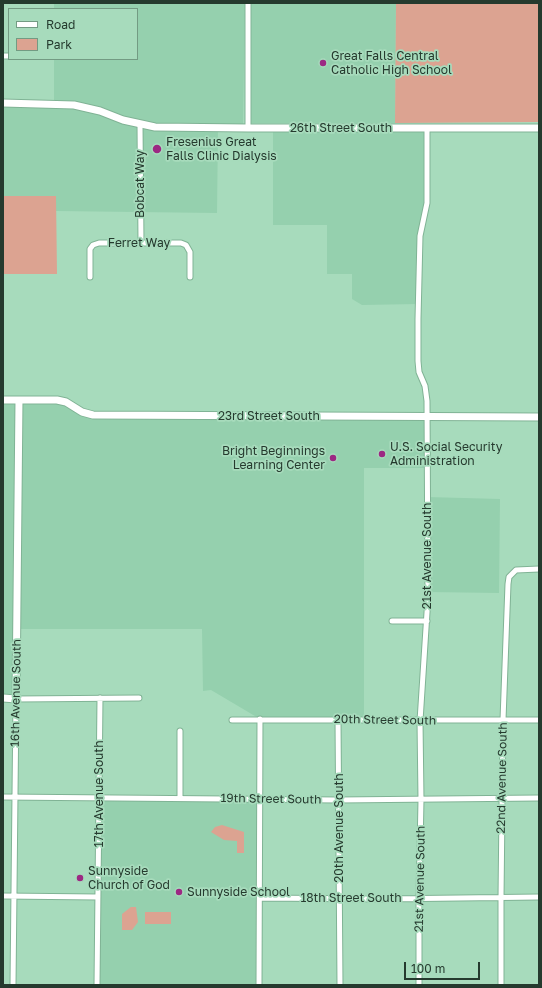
<!DOCTYPE html>
<style>
body{margin:0}
#map{position:relative;width:542px;height:988px;overflow:hidden;background:#a7dbbc;font-family:"Golos Text",sans-serif}
canvas{display:block}
.frame{position:absolute;inset:0;border:4px solid #253a2e;pointer-events:none}
.legend{position:absolute;left:8px;top:8px;width:130px;height:52px;box-sizing:border-box;background:#a7dbbc;border:1px solid #739b83;margin:0;padding:5px 7px;list-style:none;font-size:12px;color:#253a2e}
.legend li{display:flex;align-items:center;gap:8px;height:20px}
.legend b{width:20px;border:1px solid #739b83}
.scale{position:absolute;left:404px;top:962px;width:76px;height:18px;box-sizing:border-box;border:2px solid #253a2e;border-top:0;padding-left:5px;font-size:12px;line-height:14px;white-space:nowrap;color:#253a2e;-webkit-text-stroke:3px #a7dbbc;paint-order:stroke}
</style>
<div id="map">
<canvas width="542" height="988"></canvas>
<div class="frame"></div>
<ul class="legend">
<li><b style="height:5px;background:#fff"></b>Road</li>
<li><b style="height:11px;background:#dca391"></b>Park</li>
</ul>
<div class="scale">100 m</div>
</div>
<script>
const ctx = document.querySelector('canvas').getContext('2d');
ctx.lineJoin = 'round';
function fillPath(path, color) {
  ctx.fillStyle = color;
  ctx.fill(path, 'evenodd');
}
function shape(rows) {
  const path = new Path2D();
  for (const r of rows) {
    path.moveTo(r[0], r[1]);
    for (let i = 2; i < r.length; i += 2) path.lineTo(r[i], r[i + 1]);
  }
  return path;
}
function strokePath(path, color, width, dash) {
  ctx.strokeStyle = color;
  ctx.lineWidth = width;
  ctx.lineCap = dash ? 'butt' : 'round';
  ctx.setLineDash(dash || []);
  ctx.stroke(path);
}
function drawText(font, color, halo, rows, align = 'center') {
  ctx.font = font + ' "Golos Text",sans-serif';
  ctx.lineWidth = 3.5;
  ctx.setLineDash([]);
  ctx.textBaseline = 'middle';
  ctx.strokeStyle = halo;
  ctx.fillStyle = color;
  for (const [text, x, y, turn = 0] of rows) {
    ctx.save();
    ctx.translate(x, y);
    ctx.rotate((+turn || 0) * Math.PI / 180);
    ctx.textAlign = isNaN(turn) ? turn : align;
    if (halo) ctx.strokeText(text, 0, 0);
    ctx.fillText(text, 0, 0);
    ctx.restore();
  }
}
fillPath(shape([
 [54,3,245,3,243,128,218,128,217,213,56,211,56,196,3,196,3,103,54,103,54,59,137,59,137,9,54,9],
 [251,3,396,3,395,123,251,123],
 [273,128,427,128,427,203,421,226,418,304,362,305,352,299,352,274,327,274,327,225,273,225],
 [3,400,57,400,82,412,427,417,427,468,364,468,364,719,260,719,211,690,203,691,202,629,17,629,16,699,3,699],
 [427,497,500,499,499,593,428,592],
 [99,797,260,799,259,985,97,985]
]), '#95d0ae');
fillPath(shape([
 [396,3,539,3,539,122,395,123],
 [3,196,56,196,57,274,3,274],
 [222,825,244,832,244,853,237,853,237,841,224,840,211,832,215,827],
 [131,907,136,907,138,922,132,930,122,930,122,914],
 [145,912,171,912,171,924,145,924]
]), '#dca391');
const street = shape([
 [3,56,9,56],
 [140,124,141,243],
 [248,128,248,3],
 [90,277,90,249,93,245,99,243,181,243,186,245,190,252,190,277],
 [392,621,427,621],
 [338,719,340,985],
 [232,720,539,720],
 [3,797,338,800,539,798],
 [180,798,180,731],
 [3,896,98,897],
 [260,898,380,899,539,897],
 [13,985,16,699,139,698],
 [97,985,100,698],
 [259,985,260,719],
 [419,985,419,898,421,800,420,721,428,597,427,401,425,386,419,372,418,361,418,319,420,236,427,203,427,128],
 [501,985,501,898,503,720,508,584,509,577,516,570,539,569]
]);
const secondary = shape([
 [3,103,74,105,100,111,123,120,155,127,248,128,539,128],
 [3,400,57,400,66,402,82,412,93,415,539,417],
 [3,698,16,699,19,400]
]);
strokePath(street, '#80b395', 7);
strokePath(secondary, '#80b395', 9);
strokePath(street, '#fff', 5);
strokePath(secondary, '#fff', 7);
for (const [x, y, r, color] of [
 [323,63,4,"#9c2883"],
 [157,149,5,"#9c2883"],
 [382,454,4,"#9c2883"],
 [333,458,4,"#9c2883"],
 [80,878,4,"#9c2883"],
 [179,892,4,"#9c2883"]
]) {
  const dot = new Path2D();
  dot.arc(x, y, r, 0, 2 * Math.PI);
  ctx.fillStyle = color;
  ctx.fill(dot);
  strokePath(dot, '#a7dbbc', 1.5);
}
drawText('12px', '#253a2e', '#a7dbbc', [
 ["Great Falls Central",331,56],
 ["Catholic High School",331,70],
 ["Fresenius Great",166,142],
 ["Falls Clinic Dialysis",166,156],
 ["U.S. Social Security",390,447],
 ["Administration",390,461],
 ["Bright Beginnings",325,451,"right"],
 ["Learning Center",325,465,"right"],
 ["Sunnyside",88,871],
 ["Church of God",88,885],
 ["Sunnyside School",187,892]
], 'left');
drawText('12px', '#253a2e', '#a7dbbc', [
 ["26th Street South",341,128],
 ["Bobcat Way",140,184,-90],
 ["Ferret Way",139,243],
 ["23rd Street South",269,416],
 ["21st Avenue South",427,556,-90],
 ["16th Avenue South",16,693,-89],
 ["20th Street South",385,720,1],
 ["22nd Avenue South",502,778,-89],
 ["17th Avenue South",99,794,-90],
 ["19th Street South",271,799,1],
 ["20th Avenue South",339,828,-90],
 ["21st Avenue South",420,879,-89],
 ["18th Street South",351,898]
]);
</script>
